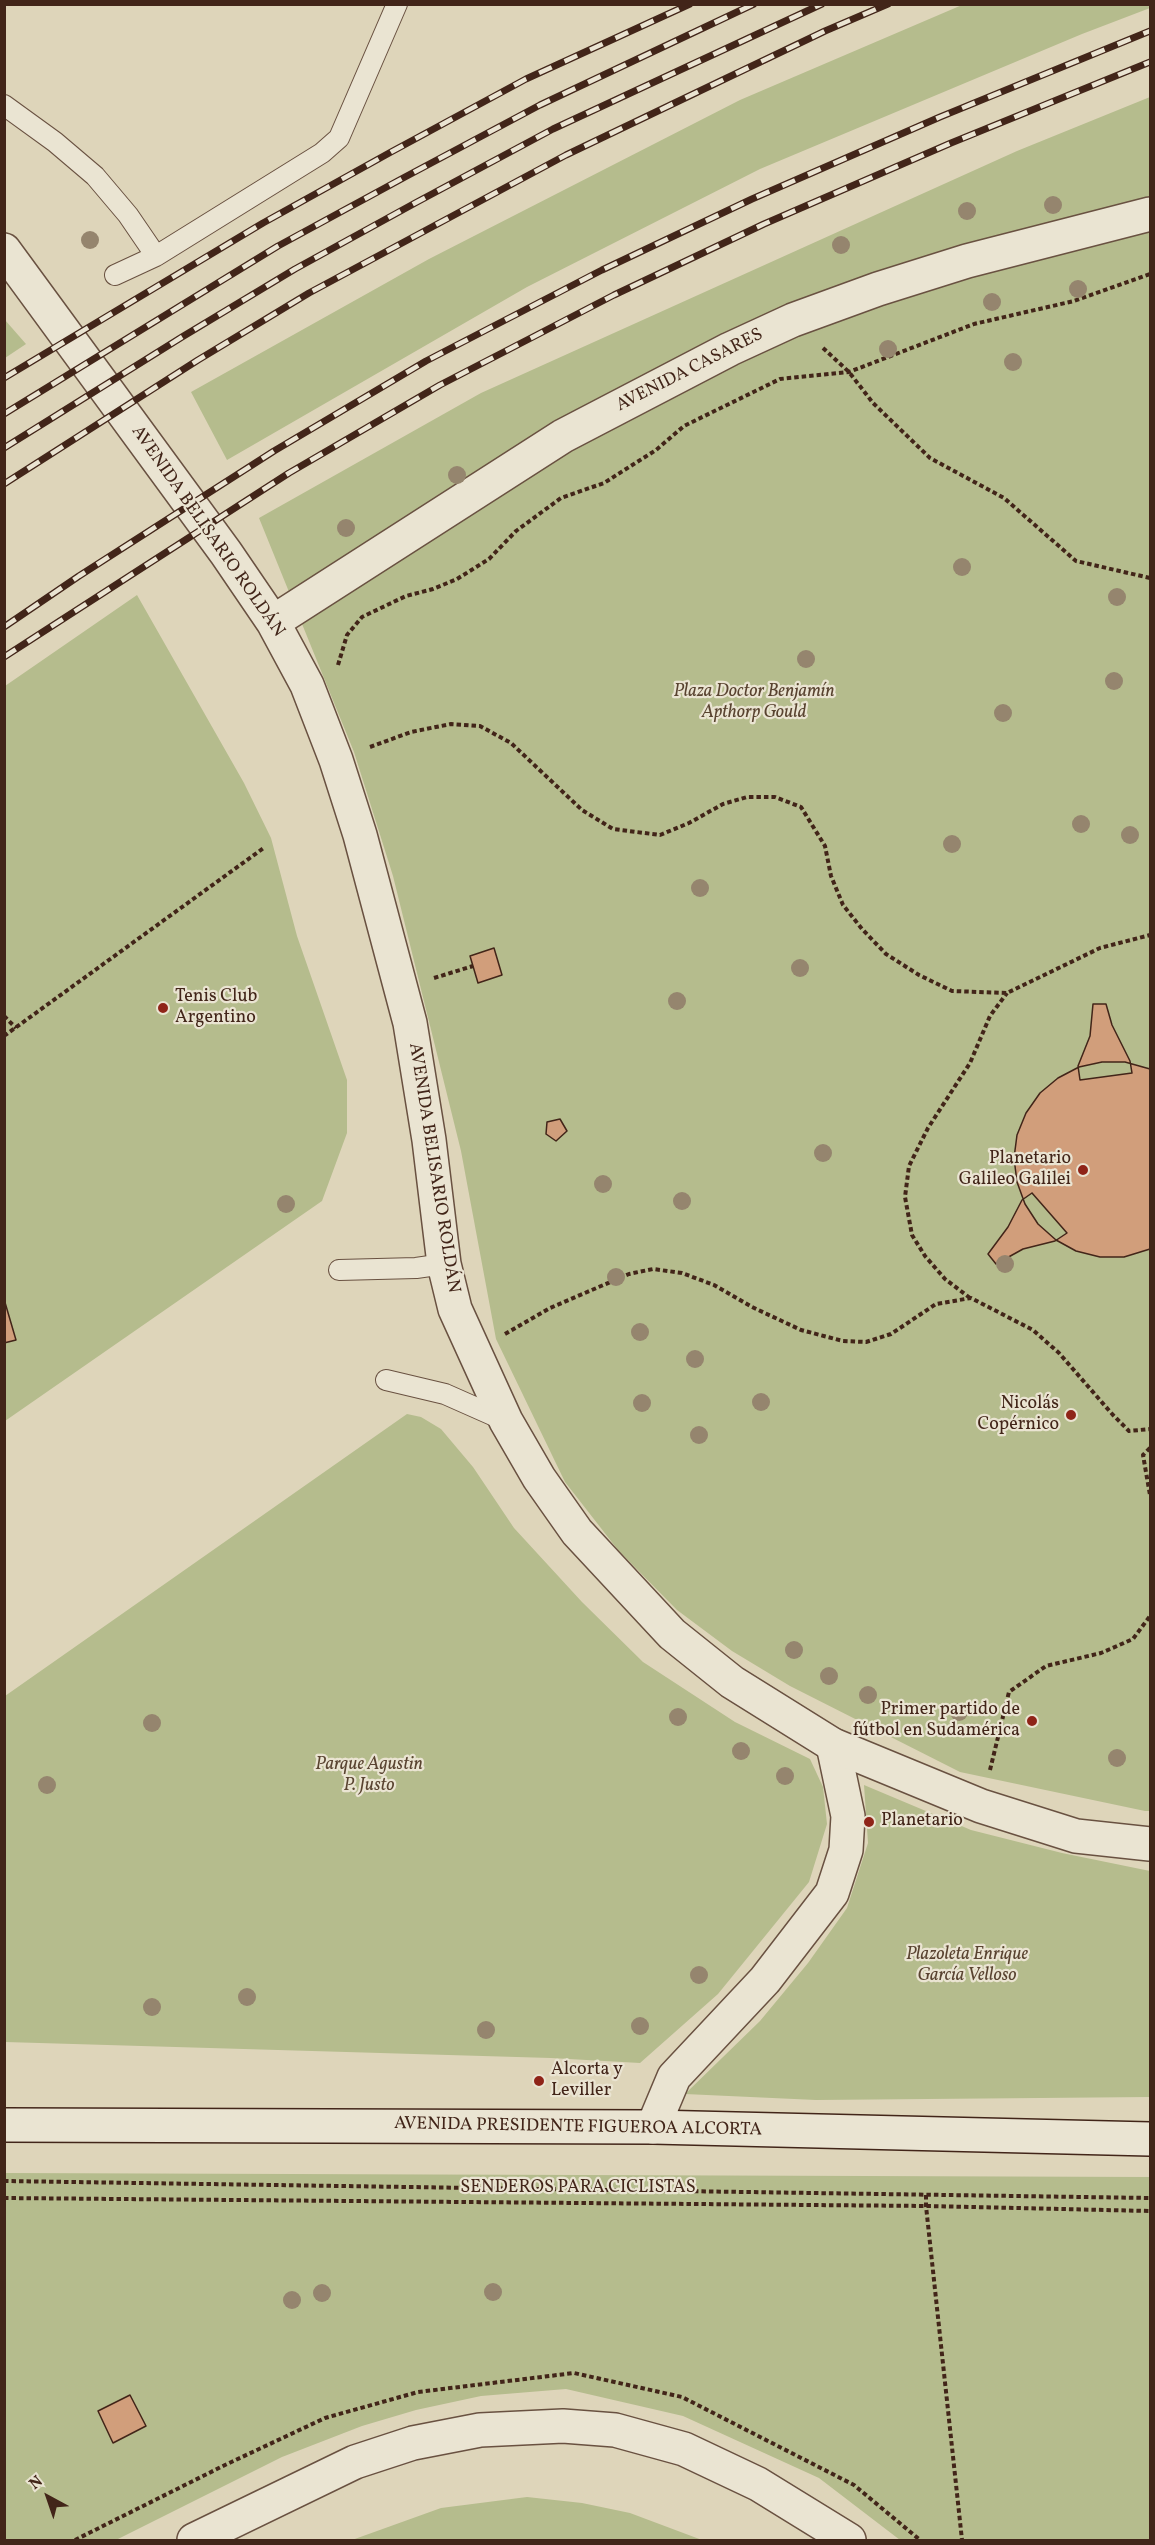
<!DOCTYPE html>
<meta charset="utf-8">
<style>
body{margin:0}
#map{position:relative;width:1155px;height:2545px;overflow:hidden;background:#ded5ba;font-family:Vollkorn,serif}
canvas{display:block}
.frame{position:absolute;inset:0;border:6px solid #422519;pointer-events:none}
.north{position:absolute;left:18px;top:2467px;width:60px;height:60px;-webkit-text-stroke:4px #eae4d2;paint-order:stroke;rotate:320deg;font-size:16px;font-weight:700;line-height:24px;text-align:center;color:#422519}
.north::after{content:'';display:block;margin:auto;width:21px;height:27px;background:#422519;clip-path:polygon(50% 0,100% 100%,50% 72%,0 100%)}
</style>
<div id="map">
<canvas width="1155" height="2545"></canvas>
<div class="frame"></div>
<div class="north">N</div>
</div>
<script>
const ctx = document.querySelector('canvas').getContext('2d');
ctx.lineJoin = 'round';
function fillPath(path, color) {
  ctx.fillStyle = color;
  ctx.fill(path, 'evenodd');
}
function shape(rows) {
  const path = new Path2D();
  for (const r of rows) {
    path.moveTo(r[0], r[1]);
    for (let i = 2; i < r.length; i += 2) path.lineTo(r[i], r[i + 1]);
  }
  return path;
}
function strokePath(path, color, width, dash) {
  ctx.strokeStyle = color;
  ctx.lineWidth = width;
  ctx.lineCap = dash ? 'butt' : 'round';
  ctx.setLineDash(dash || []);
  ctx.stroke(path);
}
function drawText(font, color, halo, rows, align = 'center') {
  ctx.font = font + ' Vollkorn,serif';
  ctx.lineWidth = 4.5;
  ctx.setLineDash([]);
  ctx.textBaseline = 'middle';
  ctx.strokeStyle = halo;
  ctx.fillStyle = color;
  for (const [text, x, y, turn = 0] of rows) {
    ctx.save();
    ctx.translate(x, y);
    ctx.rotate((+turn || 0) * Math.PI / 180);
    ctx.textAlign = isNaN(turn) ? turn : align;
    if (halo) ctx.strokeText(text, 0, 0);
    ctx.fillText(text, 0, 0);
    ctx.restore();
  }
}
fillPath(shape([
 [962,5,1150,4,1150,8,1082,34,760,169,527,287,227,460,191,392,429,259,740,100],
 [1150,97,1150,1811,1145,1811,960,1772,790,1686,732,1651,677,1610,618,1550,565,1482,496,1339,461,1151,393,876,354,752,259,518,481,393,1017,151],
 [5,320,26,344,5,358,4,358],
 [137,595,244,783,271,838,297,936,347,1080,347,1133,322,1201,5,1421,5,686],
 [407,1414,421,1417,441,1429,473,1467,514,1528,582,1602,643,1662,735,1722,810,1759,823,1787,827,1824,809,1882,718,1994,640,2063,551,2058,5,2042,5,1696],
 [864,1785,971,1830,1062,1853,1150,1871,1150,2097,816,2100,685,2094,760,2021,808,1963,847,1908,868,1843],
 [4,2173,1150,2177,1150,2540,900,2540,819,2478,683,2416,566,2389,481,2396,416,2410,362,2426,282,2457,116,2540,5,2540],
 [527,2497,582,2503,630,2513,702,2540,352,2540,441,2508]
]), '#b5bc8d');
const building = shape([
 [494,948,502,975,478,983,470,956,494,948],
 [1093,1004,1106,1004,1112,1025,1130,1061,1132,1073,1080,1080,1078,1066,1090,1036,1093,1004],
 [1102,1062,1125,1062,1150,1069,1150,1249,1124,1257,1100,1257,1076,1251,1056,1240,1038,1224,1025,1204,1017,1182,1014,1158,1017,1135,1026,1113,1040,1093,1058,1078,1079,1067,1102,1062],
 [560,1119,567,1131,556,1141,546,1134,547,1122,560,1119],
 [1032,1193,1067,1233,1055,1241,1023,1249,996,1264,988,1254,1008,1227,1022,1200,1032,1193],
 [4,1299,16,1340,4,1343,4,1299],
 [130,2395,146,2426,113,2443,98,2411,130,2395]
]);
fillPath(building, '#d19e7b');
strokePath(building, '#422519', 1.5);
const service = shape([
 [4,105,55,142,95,176,128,215,156,256],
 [115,275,156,256,322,153,339,138,397,4],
 [339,1270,416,1268,444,1264],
 [386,1380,445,1394,506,1421]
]);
const minor = shape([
 [653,2127,674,2077,765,1980,832,1893,846,1850,848,1816,833,1745],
 [194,2540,355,2462,413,2443,480,2430,563,2426,615,2430,684,2449,758,2484,849,2540]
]);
const tertiary = shape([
 [4,250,226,553,273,622,307,685,336,760,360,835,410,1023,429,1140,444,1264,455,1309,506,1421,539,1478,577,1532,672,1634,732,1682,833,1745,981,1806,1076,1836,1150,1844],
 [273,622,563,436,730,349,793,320,878,289,967,261,1150,214]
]);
const secondary = shape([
 [4,2125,653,2127,1150,2139]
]);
strokePath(service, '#695141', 22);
strokePath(minor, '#695141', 36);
strokePath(tertiary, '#695141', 36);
strokePath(secondary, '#422519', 36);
strokePath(shape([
 [823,348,849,372,873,403,930,458,1004,498,1076,561,1150,578],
 [338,665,347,635,362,617,406,596,433,589,457,579,489,559,516,531,561,498,604,483,656,450,684,426,780,379,849,372,974,324,1074,301,1150,274],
 [370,747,411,732,451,724,480,726,511,743,582,810,613,829,660,835,689,823,723,804,747,797,775,797,801,807,825,846,831,876,843,905,862,929,886,954,919,975,952,991,1007,993,1100,948,1150,935],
 [434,978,473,966],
 [4,1016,16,1028],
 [4,1036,265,847],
 [970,1298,945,1279,925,1256,912,1235,905,1197,909,1166,928,1128,970,1063,990,1016,1007,993],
 [505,1334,550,1308,629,1274,653,1269,682,1273,714,1285,752,1307,801,1330,843,1341,866,1342,891,1334,936,1304,971,1298,1033,1330,1059,1353,1113,1415,1129,1431,1150,1429],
 [1150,1448,1143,1455,1150,1495],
 [990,1770,1009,1692,1046,1666,1101,1653,1133,1639,1150,1616],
 [4,2181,1150,2198],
 [926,2195,926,2206,962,2540],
 [4,2198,926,2206,1150,2211],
 [75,2540,225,2465,325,2418,418,2392,574,2373,682,2397,854,2485,920,2540]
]), '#422519', 4, [4.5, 3]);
strokePath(service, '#eae4d2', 20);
strokePath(minor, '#eae4d2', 33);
strokePath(tertiary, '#eae4d2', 33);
strokePath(secondary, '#eae4d2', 33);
const rail = shape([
 [4,378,263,223,391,152,526,79,690,4],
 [4,414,278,246,405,177,540,105,754,4],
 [4,448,182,337,295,269,417,202,553,129,822,4],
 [4,484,198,360,309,293,566,155,825,31,888,4],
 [4,627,79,576,274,451,426,361,602,270,752,199,940,117,1150,31],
 [4,657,289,473,440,385,614,295,764,224,951,143,1150,62]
]);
strokePath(rail, '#422519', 7);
strokePath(rail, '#eae4d2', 4.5, [14]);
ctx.fillStyle = '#95856e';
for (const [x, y] of [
 [1053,205],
 [967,211],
 [90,240],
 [841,245],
 [1078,289],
 [992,302],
 [888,349],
 [1013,362],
 [457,475],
 [346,528],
 [962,567],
 [1117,597],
 [806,659],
 [1114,681],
 [1003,713],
 [1081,824],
 [1130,835],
 [952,844],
 [700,888],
 [800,968],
 [677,1001],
 [823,1153],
 [603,1184],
 [682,1201],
 [286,1204],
 [1005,1264],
 [616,1277],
 [640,1332],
 [695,1359],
 [761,1402],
 [642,1403],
 [699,1435],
 [794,1650],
 [829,1676],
 [868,1695],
 [959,1712],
 [678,1717],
 [152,1723],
 [741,1751],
 [1117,1758],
 [785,1776],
 [47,1785],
 [699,1975],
 [247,1997],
 [152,2007],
 [640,2026],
 [486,2030],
 [493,2292],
 [322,2293],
 [292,2300]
]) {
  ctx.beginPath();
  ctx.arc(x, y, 9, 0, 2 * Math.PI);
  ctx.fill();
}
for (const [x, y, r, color] of [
 [163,1008,6,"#8f2418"],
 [1083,1170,6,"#8f2418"],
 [1071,1415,6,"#8f2418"],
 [1032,1721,6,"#8f2418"],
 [869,1822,6,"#8f2418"],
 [539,2081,6,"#8f2418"]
]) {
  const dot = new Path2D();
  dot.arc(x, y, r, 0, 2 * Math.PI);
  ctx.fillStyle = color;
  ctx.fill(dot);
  strokePath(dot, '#eae4d2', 2);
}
drawText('18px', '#422519', '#eae4d2', [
 ["AVENIDA CASARES",690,371,-27],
 ["AVENIDA BELISARIO ROLDÁN",207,532,55],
 ["AVENIDA BELISARIO ROLDÁN",433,1168,81],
 ["AVENIDA PRESIDENTE FIGUEROA ALCORTA",578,2128,1],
 ["SENDEROS PARA CICLISTAS",578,2189]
]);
drawText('italic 18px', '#594330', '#eae4d2', [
 ["Plaza Doctor Benjamín",754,693],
 ["Apthorp Gould",754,714],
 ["Parque Agustin",369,1766],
 ["P. Justo",369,1787],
 ["Plazoleta Enrique",967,1956],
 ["García Velloso",967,1977]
]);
drawText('18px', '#422519', '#eae4d2', [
 ["Tenis Club",175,998],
 ["Argentino",175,1019],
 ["Planetario",1071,1160,"right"],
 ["Galileo Galilei",1071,1181,"right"],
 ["Nicolás",1059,1405,"right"],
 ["Copérnico",1059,1426,"right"],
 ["Primer partido de",1020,1711,"right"],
 ["fútbol en Sudamérica",1020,1732,"right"],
 ["Planetario",881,1822],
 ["Alcorta y",551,2071],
 ["Leviller",551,2092]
], 'left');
</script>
